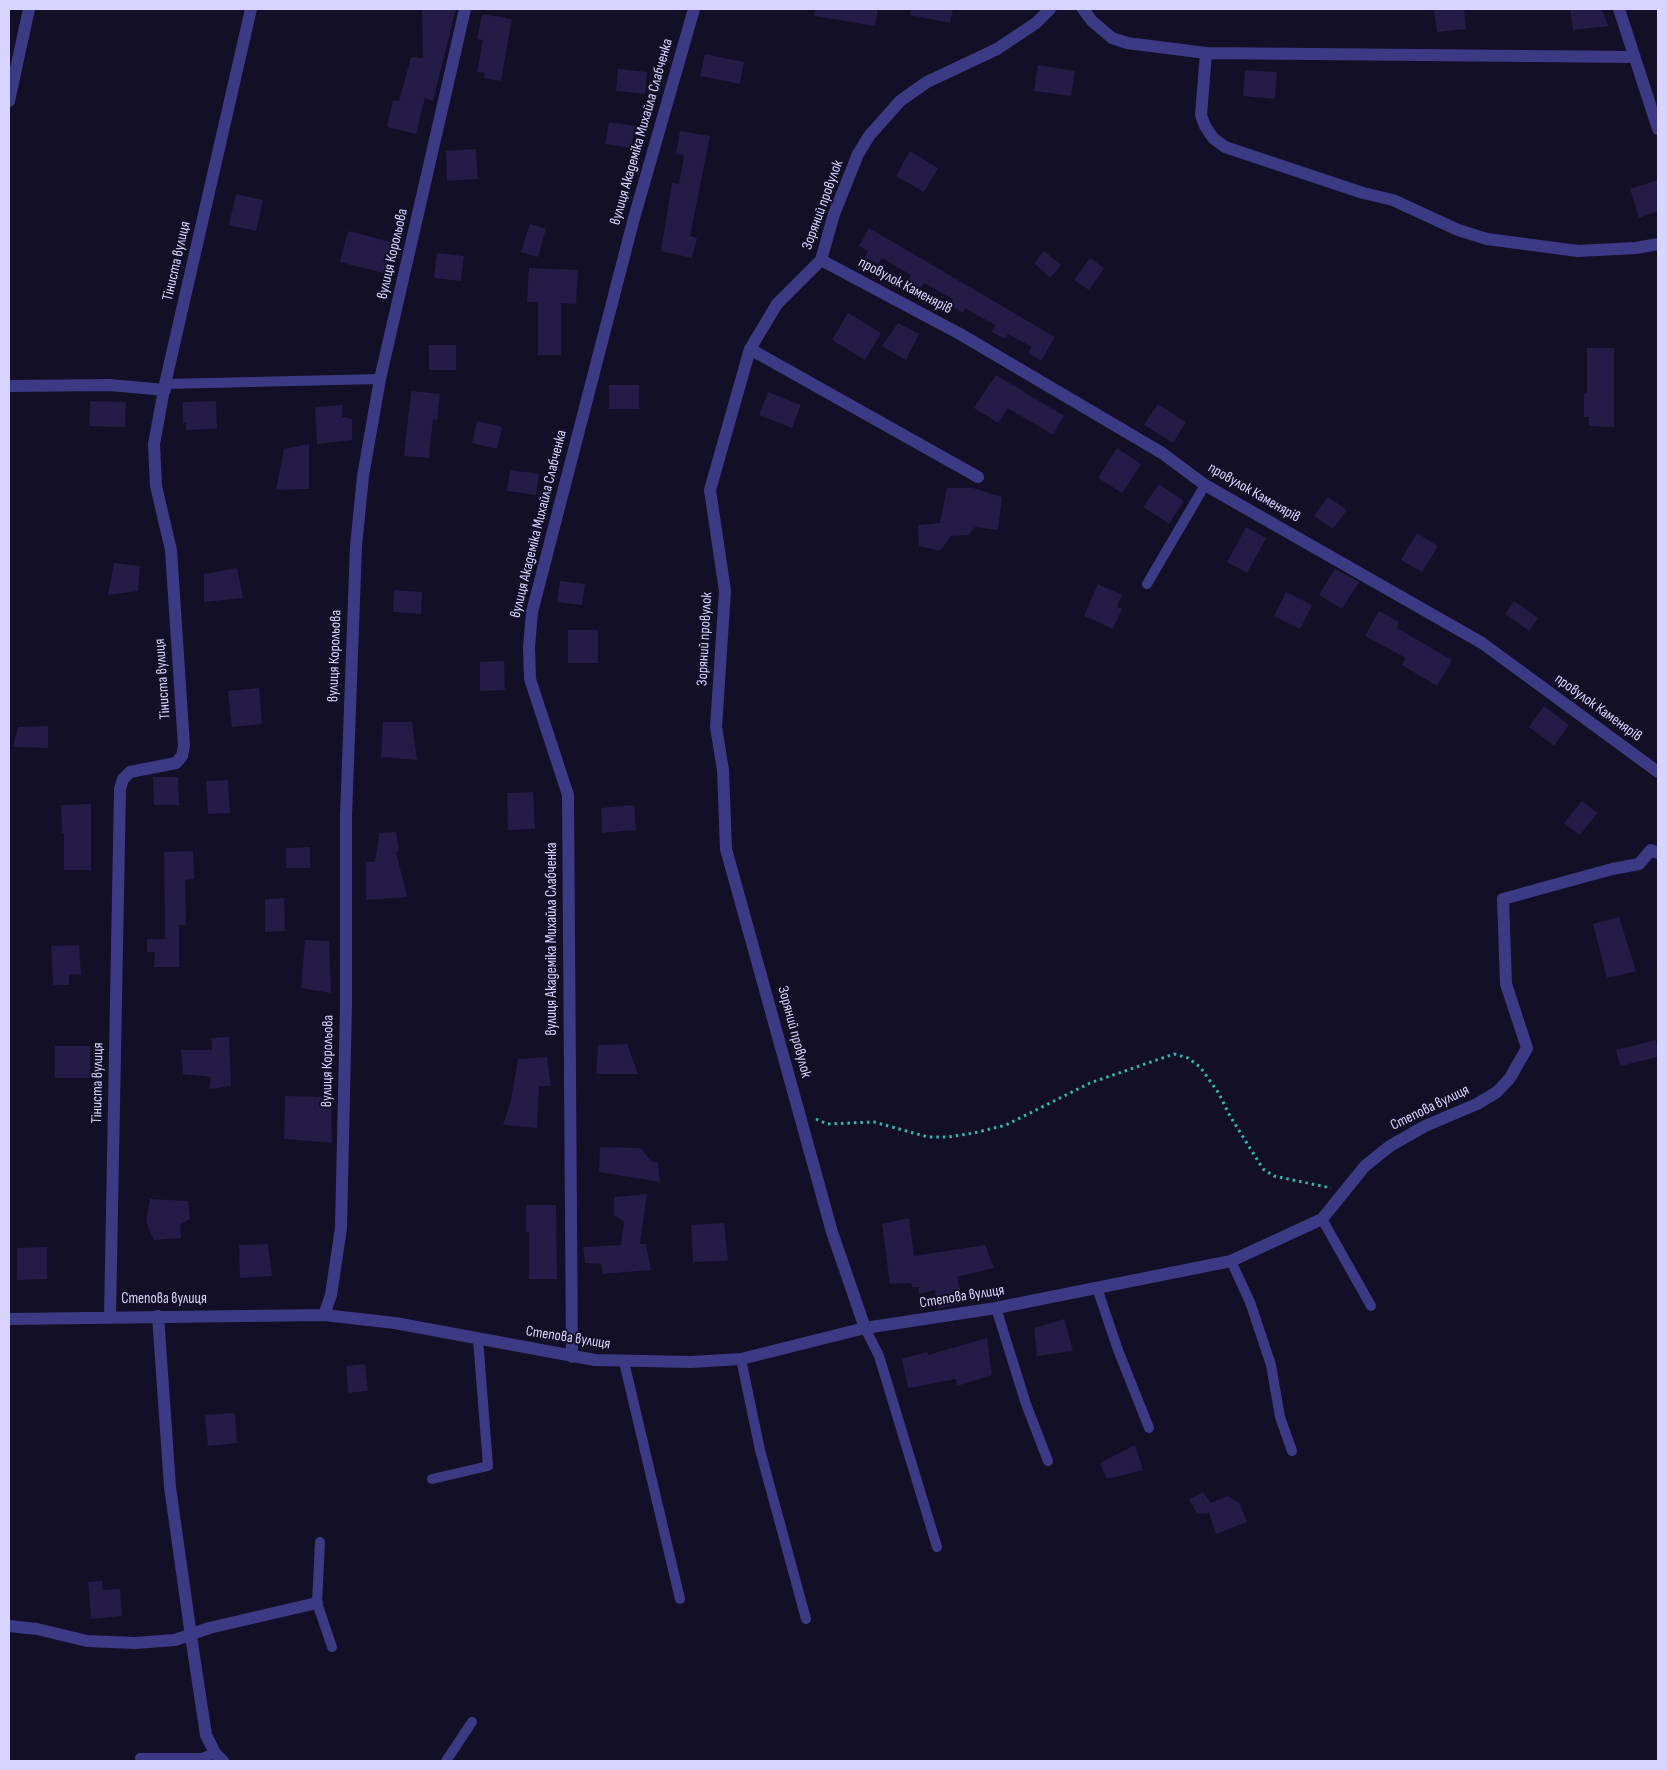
<!DOCTYPE html>
<meta charset="utf-8">
<style>
body{margin:0}
#map{position:relative;width:1667px;height:1770px;overflow:hidden;background:#130f26;font-family:"Sofia Sans Condensed",sans-serif}
canvas{display:block}
.frame{position:absolute;inset:0;border:10px solid #d9d4ff;pointer-events:none}
</style>
<div id="map">
<canvas width="1667" height="1770"></canvas>
<div class="frame"></div>
</div>
<script>
const ctx = document.querySelector('canvas').getContext('2d');
ctx.lineJoin = 'round';
function fillPath(path, color) {
  ctx.fillStyle = color;
  ctx.fill(path, 'evenodd');
}
function shape(rows) {
  const path = new Path2D();
  for (const r of rows) {
    path.moveTo(r[0], r[1]);
    for (let i = 2; i < r.length; i += 2) path.lineTo(r[i], r[i + 1]);
  }
  return path;
}
function strokePath(path, color, width, dash) {
  ctx.strokeStyle = color;
  ctx.lineWidth = width;
  ctx.lineCap = dash ? 'butt' : 'round';
  ctx.setLineDash(dash || []);
  ctx.stroke(path);
}
function drawText(font, color, halo, rows, align = 'center') {
  ctx.font = font + ' "Sofia Sans Condensed",sans-serif';
  ctx.lineWidth = 4;
  ctx.setLineDash([]);
  ctx.textBaseline = 'middle';
  ctx.strokeStyle = halo;
  ctx.fillStyle = color;
  for (const [text, x, y, turn = 0] of rows) {
    ctx.save();
    ctx.translate(x, y);
    ctx.rotate((+turn || 0) * Math.PI / 180);
    ctx.textAlign = isNaN(turn) ? turn : align;
    if (halo) ctx.strokeText(text, 0, 0);
    ctx.fillText(text, 0, 0);
    ctx.restore();
  }
}
fillPath(shape([
 [422,9,456,9,433,101,425,98,416,134,387,127,393,100,399,101,411,57,423,58],
 [815,9,878,9,875,26,814,16],
 [911,9,953,9,950,23,910,15],
 [1434,9,1464,9,1466,29,1437,32],
 [1570,9,1601,9,1609,26,1573,30],
 [482,14,512,19,501,81,484,78,485,73,477,72,483,40,477,39],
 [705,54,744,62,740,84,700,76],
 [1038,65,1075,71,1071,96,1034,91],
 [618,69,647,72,645,94,616,91],
 [1245,70,1277,72,1275,99,1243,96],
 [609,122,635,126,631,148,605,144],
 [680,131,710,136,690,236,697,238,692,258,661,251,672,183,679,184,684,155,676,154],
 [476,149,478,179,447,181,446,151],
 [910,151,938,168,924,192,896,176],
 [1658,180,1658,211,1639,218,1630,189],
 [236,194,263,200,256,231,229,225],
 [530,224,546,229,538,257,521,252],
 [869,228,1055,337,1041,361,1028,353,1032,347,1008,334,1005,339,992,332,995,325,965,308,963,313,950,305,953,299,924,283,920,288,907,281,911,275,882,258,878,264,865,257,868,251,859,246],
 [348,231,391,242,383,273,340,262],
 [1044,251,1061,265,1050,278,1034,263],
 [437,253,464,256,461,281,434,278],
 [1090,258,1104,268,1089,290,1074,280],
 [529,268,578,270,576,304,561,303,561,355,538,355,538,302,527,302],
 [848,313,881,333,865,360,832,340],
 [898,323,919,334,906,360,882,346],
 [429,345,456,345,456,370,429,370],
 [1587,348,1614,348,1614,427,1589,426,1589,417,1584,417,1584,394,1587,394],
 [996,375,1064,416,1053,435,1008,408,998,423,974,408],
 [609,385,639,385,639,409,609,409],
 [411,391,440,394,437,420,433,419,429,458,404,456],
 [768,392,801,405,792,428,759,415],
 [90,401,126,402,125,427,89,426],
 [216,401,217,429,186,430,186,423,183,423,183,402],
 [1158,404,1186,422,1173,443,1144,425],
 [343,405,342,417,352,419,352,440,317,444,315,407],
 [477,421,502,427,497,449,472,443],
 [309,444,309,489,276,490,284,449],
 [1117,448,1141,464,1122,493,1098,478],
 [510,470,539,474,536,495,507,491],
 [1159,484,1184,501,1169,524,1143,507],
 [947,488,973,488,1002,497,998,530,975,527,968,535,951,536,940,551,919,546,918,525,940,523],
 [1328,497,1347,510,1333,529,1314,516],
 [1246,527,1266,538,1247,573,1227,562],
 [1417,533,1438,546,1422,572,1401,560],
 [114,563,140,566,138,591,108,595],
 [237,568,243,598,204,602,204,574],
 [1335,569,1359,582,1342,609,1319,595],
 [560,581,585,584,582,605,557,602],
 [1098,584,1122,595,1117,607,1122,609,1113,629,1084,616],
 [394,590,422,592,421,614,393,612],
 [1286,592,1312,605,1300,629,1274,616],
 [1514,601,1538,618,1529,631,1505,614],
 [1379,611,1399,622,1397,628,1452,660,1437,686,1402,665,1406,658,1365,636],
 [568,630,598,630,598,663,568,663],
 [504,661,505,690,480,691,480,662],
 [259,688,262,724,232,727,228,691],
 [1544,706,1569,725,1554,746,1529,727],
 [383,722,412,722,417,760,381,757],
 [48,726,48,748,13,747,18,727],
 [153,777,178,777,179,805,154,805],
 [228,780,230,813,208,814,206,781],
 [533,792,535,829,508,830,507,793],
 [1582,801,1597,813,1580,835,1564,823],
 [91,804,91,870,64,870,64,833,62,833,61,805],
 [634,805,636,830,602,833,601,808],
 [396,832,399,851,396,852,407,897,366,900,366,862,375,862,379,833],
 [310,847,310,868,286,868,286,848],
 [193,851,194,879,185,880,186,925,179,925,179,967,154,967,155,952,147,952,147,939,165,939,164,852],
 [284,898,285,931,265,932,265,899],
 [1619,917,1636,971,1607,978,1593,924],
 [305,940,329,941,331,993,301,988],
 [79,945,81,974,69,975,69,985,53,985,51,946],
 [229,1037,231,1086,209,1089,211,1077,183,1074,181,1050,212,1050,211,1038],
 [1656,1040,1658,1057,1620,1066,1616,1050],
 [627,1044,638,1074,596,1074,598,1045],
 [55,1046,90,1046,90,1078,55,1078],
 [547,1057,551,1086,539,1086,537,1128,503,1125,511,1100,518,1059],
 [285,1096,331,1097,332,1143,284,1139],
 [600,1147,641,1148,651,1161,658,1163,660,1182,599,1172],
 [647,1194,640,1244,646,1244,651,1270,603,1274,601,1264,585,1263,583,1247,621,1245,624,1222,614,1215,614,1197],
 [150,1199,188,1201,190,1219,180,1224,181,1238,154,1240,146,1222],
 [526,1205,556,1205,557,1279,529,1279,529,1232,526,1232],
 [909,1218,914,1256,985,1245,994,1268,957,1277,963,1302,938,1309,935,1290,919,1294,919,1287,912,1287,911,1283,890,1284,882,1224],
 [724,1223,728,1261,693,1262,691,1225],
 [268,1244,272,1276,240,1278,239,1245],
 [47,1247,47,1279,17,1280,17,1248],
 [1064,1319,1073,1351,1037,1356,1034,1328],
 [987,1338,992,1375,957,1386,956,1379,908,1388,902,1359,927,1352,928,1355],
 [365,1364,368,1391,348,1393,346,1366],
 [235,1413,237,1443,208,1446,205,1415],
 [1135,1445,1143,1470,1107,1479,1100,1463],
 [1203,1492,1211,1503,1228,1496,1240,1504,1247,1522,1216,1534,1209,1513,1197,1514,1189,1499],
 [102,1581,103,1590,120,1589,122,1616,91,1619,88,1582]
]), '#241b47');
strokePath(shape([
 [816,1119,827,1124,874,1122,928,1137,948,1137,974,1133,1006,1125,1090,1083,1174,1054,1188,1058,1200,1067,1218,1092,1230,1116,1263,1169,1274,1176,1331,1188]
]), '#2fb8b0', 3, [2.5, 4]);
strokePath(shape([
 [165,384,380,379],
 [1147,584,1205,485],
 [1322,1219,1371,1306],
 [1231,1261,1250,1302,1271,1365,1280,1417,1292,1451],
 [1097,1288,1118,1350,1149,1428],
 [996,1308,1026,1404,1048,1461],
 [865,1328,879,1356,937,1547],
 [741,1359,760,1450,806,1619],
 [624,1362,680,1599],
 [432,1479,488,1466,478,1339],
 [320,1542,317,1603,332,1647],
 [140,1758,202,1758,215,1753],
 [446,1761,472,1722]
]), '#3d3a85', 10);
strokePath(shape([
 [1083,9,1092,21,1112,38,1127,43,1206,53,1634,57],
 [1619,9,1658,129],
 [1206,53,1201,115,1205,126,1213,138,1225,147,1363,193,1393,200,1458,230,1487,239,1578,251,1636,248,1658,244],
 [9,101,29,9],
 [821,260,960,334,1162,453,1205,485,1482,643,1658,772],
 [750,349,978,477],
 [9,386,110,385,165,390],
 [324,1315,331,1295,341,1228,346,1005,346,816,356,546,363,476,380,379,465,9],
 [110,1316,120,789,123,779,130,772,176,763,182,756,184,746,171,550,156,486,154,444,165,384,251,9],
 [158,1316,170,1487,191,1636,206,1735,215,1753,223,1761],
 [9,1319,324,1315,395,1323,595,1360,691,1362,741,1359,865,1328,996,1308,1231,1261,1322,1219,1365,1166,1390,1146,1425,1126,1477,1104,1497,1092,1510,1078,1527,1048,1506,984,1503,899,1612,869,1639,864,1651,850,1658,853],
 [865,1328,832,1232,726,849,723,770,716,727,725,591,710,490,750,349,777,304,821,260,834,214,858,154,869,136,900,101,927,82,997,49,1036,23,1050,9],
 [572,1357,568,795,530,679,529,647,532,612,634,218,694,9],
 [9,1626,37,1629,87,1641,135,1643,175,1640,209,1628,317,1603]
]), '#3d3a85', 12);
drawText('15px', '#d9d4ff', '#130f26', [
 ["вулиця Академіка Михайла Слабченка",642,132,-74],
 ["Зоряний провулок",823,205,-70],
 ["вулиця Корольова",393,254,-77],
 ["Тіниста вулиця",177,261,-77],
 ["провулок Каменярів",905,286,28],
 ["провулок Каменярів",1254,493,30],
 ["вулиця Академіка Михайла Слабченка",539,524,-76],
 ["Зоряний провулок",705,639,-87],
 ["вулиця Корольова",335,656,-88],
 ["Тіниста вулиця",163,679,-94],
 ["провулок Каменярів",1598,708,36],
 ["вулиця Академіка Михайла Слабченка",552,939,-90],
 ["Зоряний провулок",794,1032,75],
 ["вулиця Корольова",328,1061,-89],
 ["Тіниста вулиця",98,1083,-89],
 ["Степова вулиця",1430,1108,-26],
 ["Степова вулиця",962,1297,-9],
 ["Степова вулиця",164,1299],
 ["Степова вулиця",568,1338,9]
]);
</script>
